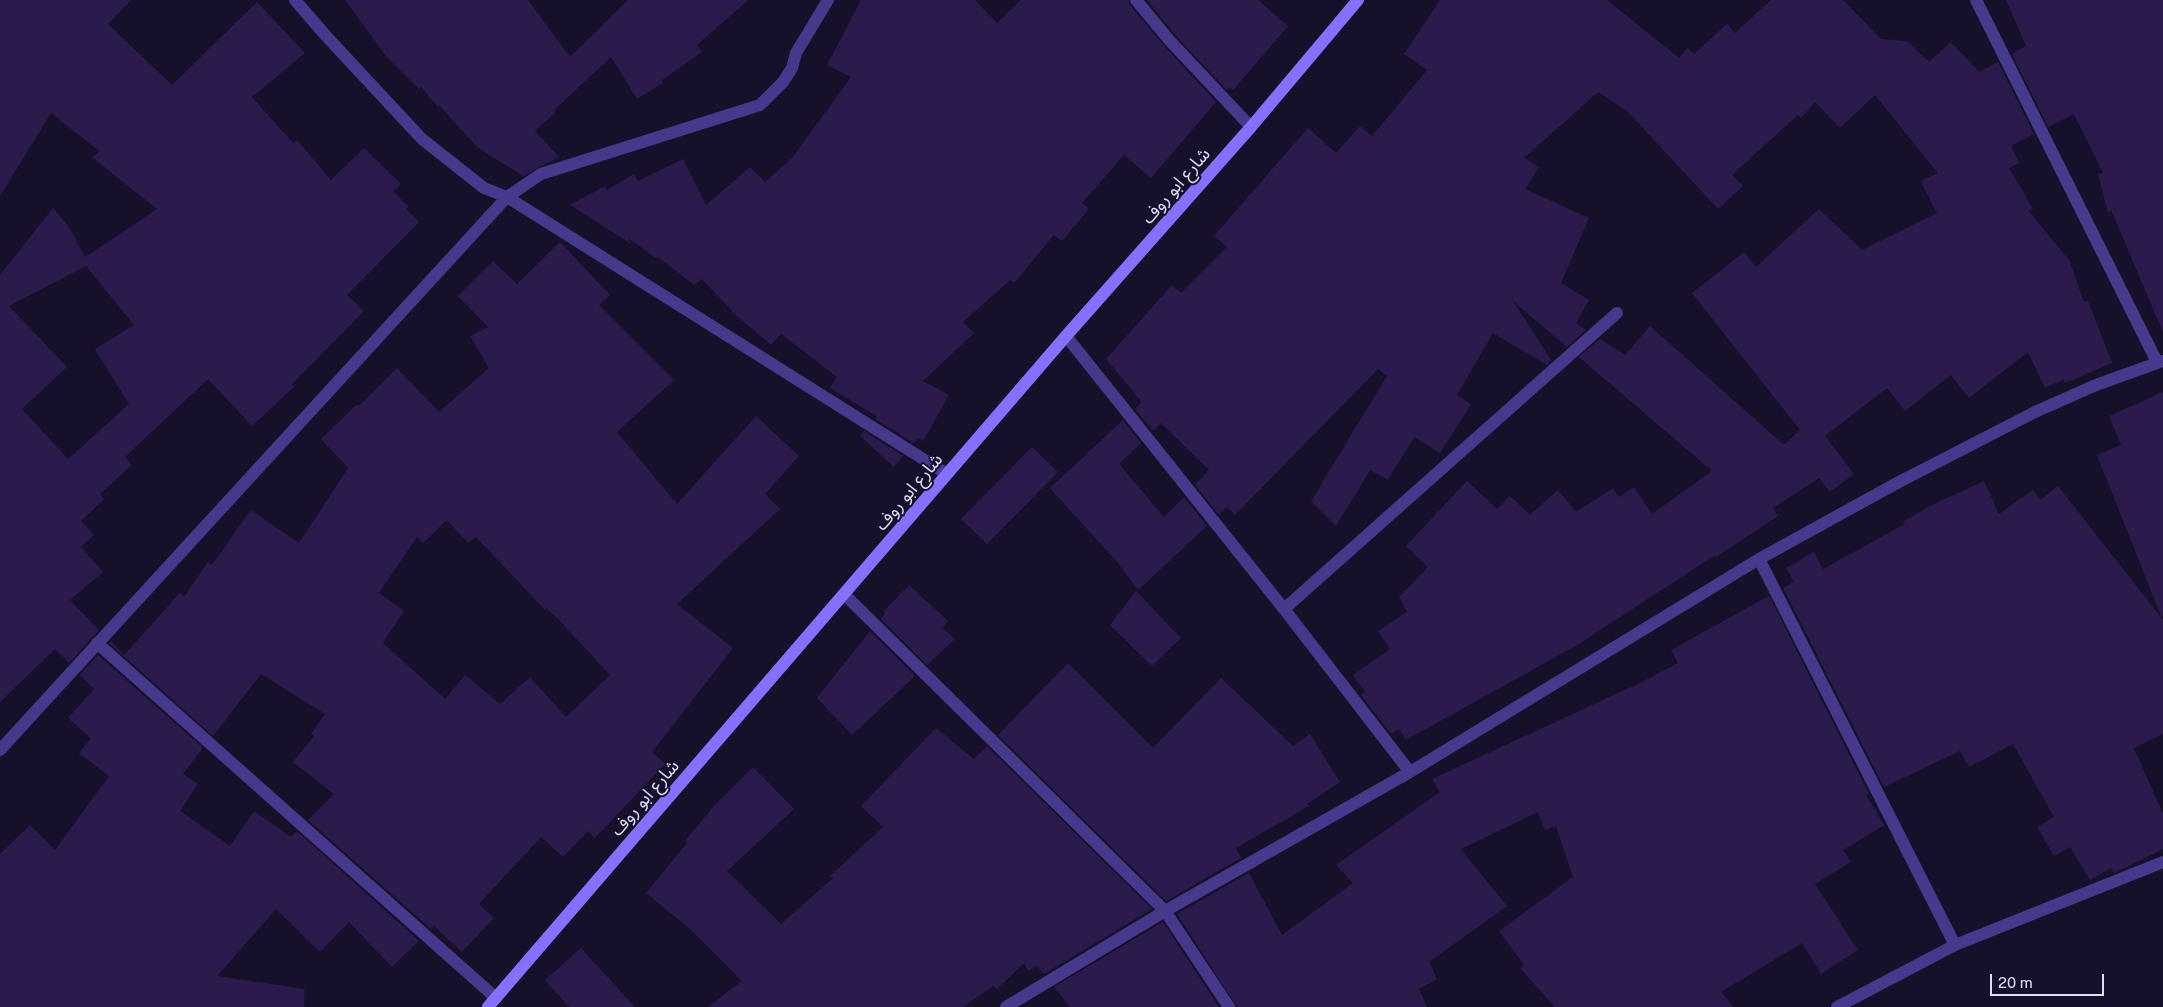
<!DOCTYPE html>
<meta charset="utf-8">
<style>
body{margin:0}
#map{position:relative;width:2163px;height:1007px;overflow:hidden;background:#17102b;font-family:"Public Sans",sans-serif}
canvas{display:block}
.scale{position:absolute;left:1990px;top:974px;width:114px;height:22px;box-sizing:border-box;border:2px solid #e2daff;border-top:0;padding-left:6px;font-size:15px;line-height:18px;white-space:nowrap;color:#e2daff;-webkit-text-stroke:4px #17102b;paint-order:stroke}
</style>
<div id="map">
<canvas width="2163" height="1007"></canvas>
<div class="scale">20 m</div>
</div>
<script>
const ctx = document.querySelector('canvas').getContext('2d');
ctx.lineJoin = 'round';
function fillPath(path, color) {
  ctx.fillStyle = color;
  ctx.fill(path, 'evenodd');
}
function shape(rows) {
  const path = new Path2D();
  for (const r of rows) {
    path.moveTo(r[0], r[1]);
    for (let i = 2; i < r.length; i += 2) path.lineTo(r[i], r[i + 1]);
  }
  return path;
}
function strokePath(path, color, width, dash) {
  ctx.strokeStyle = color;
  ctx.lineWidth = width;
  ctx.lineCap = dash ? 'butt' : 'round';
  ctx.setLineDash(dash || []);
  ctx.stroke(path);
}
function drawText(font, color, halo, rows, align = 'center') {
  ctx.font = font + ' "Public Sans","Noto Sans Arabic",sans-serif';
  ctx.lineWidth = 4;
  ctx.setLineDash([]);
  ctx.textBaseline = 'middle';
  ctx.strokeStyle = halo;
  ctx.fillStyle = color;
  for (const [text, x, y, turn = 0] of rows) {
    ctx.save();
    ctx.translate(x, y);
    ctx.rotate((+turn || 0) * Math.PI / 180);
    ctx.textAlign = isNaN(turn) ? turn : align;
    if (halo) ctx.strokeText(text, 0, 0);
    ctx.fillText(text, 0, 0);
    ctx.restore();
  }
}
fillPath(shape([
 [0,0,131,0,108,24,172,85,257,2,305,53,252,97,293,143,297,140,331,180,364,148,401,184,393,191,409,207,406,209,419,222,347,295,364,311,292,384,294,387,252,426,208,379,125,457,132,465,100,494,104,499,81,521,94,535,81,547,103,572,70,600,99,630,69,663,55,649,0,702,0,275,53,208,69,227,85,257,157,209,93,158,99,151,51,113,0,196],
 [86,266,134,325,95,349,129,404,68,459,22,409,67,367,9,306],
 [345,0,528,0,570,57,628,0,748,0,697,45,702,52,662,80,663,83,637,99,611,57,554,110,556,112,535,131,559,157,523,176,477,147,440,106,438,107,421,87,419,89,386,56],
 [861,0,975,0,997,23,1021,0,1128,0,1130,5,1164,46,1216,102,1151,178,1124,155,1082,203,1089,209,1062,241,1054,235,1014,283,1010,280,963,322,974,333,923,381,949,395,923,441,918,438,914,443,875,419,877,416,830,388,837,377,781,334,771,345,736,315,702,279,694,285,658,257,656,258,628,238,631,244,570,205,605,186,607,190,634,174,638,181,683,159,706,205,750,167,765,182,792,158,851,77,827,65],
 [1147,0,1258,0,1288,26,1233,90,1230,87,1227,90,1176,36],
 [1440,0,1607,0,1679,58,1687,48,1694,54,1727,24,1735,33,1771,0,1843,0,1881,39,1907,41,1929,62,1951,42,1979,72,1998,62,2034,134,2011,146,2019,163,2009,168,2033,209,2028,210,2069,260,2084,302,2088,301,2112,363,2065,383,2064,379,2045,388,2028,352,1969,398,1951,375,1905,411,1887,388,1825,436,1854,474,1830,492,1819,478,1773,508,1778,516,1716,557,1715,555,1579,644,1406,740,1399,729,1391,734,1361,695,1365,692,1353,675,1390,649,1378,631,1407,612,1399,597,1428,567,1406,546,1467,481,1497,509,1510,496,1530,515,1558,490,1576,512,1613,488,1619,497,1634,487,1652,514,1712,471,1579,357,1600,339,1625,355,1650,326,1784,445,1800,430,1692,293,1744,252,1756,267,1819,209,1862,250,1937,213,1921,181,1938,173,1875,95,1840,128,1815,102,1801,118,1798,115,1732,175,1743,186,1718,209,1627,111,1598,92,1524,158,1539,167,1525,189,1589,218,1561,283,1589,300,1576,323,1586,330,1567,347,1513,301,1551,360,1547,365,1493,333,1457,395,1471,404,1440,453,1414,437,1388,480,1370,470,1336,526,1311,501,1387,376,1378,369,1235,515,1227,507,1219,515,1195,485,1209,470,1161,423,1153,431,1135,409,1141,403,1140,400,1106,359,1172,285,1181,293,1227,247,1214,236,1308,128,1336,153,1360,126,1372,136,1427,70,1404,54],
 [2006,0,2163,0,2163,332,2111,210,2108,213,2098,174,2103,173,2074,114,2048,127,2012,54,2026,46],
 [560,242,610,295,599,305,674,380,617,432,677,504,756,416,799,456,765,494,780,509,677,604,733,648,652,752,665,764,595,838,588,831,563,857,541,837,479,904,494,918,462,952,434,926,431,929,308,820,334,794,293,762,314,736,311,734,325,714,261,674,213,736,109,643,111,641,124,655,180,593,184,597,208,562,212,565,251,510,299,543,348,468,321,439,356,405,360,405,397,368,439,412,489,368,470,336,488,327,458,296,493,261,517,284],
 [447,520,468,543,476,537,545,610,546,608,558,619,610,675,566,717,530,677,500,704,465,675,445,699,383,643,404,611,379,593,417,537,423,543],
 [2163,392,2163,616,2161,616,2097,455,2121,445,2109,416],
 [1123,420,1141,443,1119,464,1164,517,1184,497,1207,526,1138,590,1118,563,1050,488],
 [864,431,903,456,894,467,860,436],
 [1032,447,1058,472,987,544,961,519],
 [1984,481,1999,514,2033,490,2040,500,2058,486,2163,620,2163,734,2134,748,2163,814,2163,849,2114,873,2111,868,2090,880,2070,847,2054,856,2037,827,2054,817,2013,744,1969,767,1960,751,1884,787,1783,588,1794,582,1786,568,1814,552,1823,569,1905,524,1904,521,1934,504],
 [909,585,948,621,942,628,955,639,927,665,881,619,885,613,884,611],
 [1136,591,1181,638,1152,666,1110,625],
 [1769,596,1869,794,1866,795,1884,825,1843,850,1851,862,1815,884,1858,950,1821,974,1802,943,1721,992,1734,1007,1555,1007,1520,968,1524,965,1499,931,1573,877,1556,826,1545,830,1538,812,1461,849,1507,906,1429,962,1437,979,1419,989,1427,1007,1237,1007,1177,914,1249,873,1282,935,1353,883,1336,865,1440,792,1432,779,1642,682,1678,663,1671,650],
 [870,631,915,676,852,735,817,698],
 [98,655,203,748,183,774,198,784,180,811,230,846,254,811,291,837,297,831,419,941,392,967,349,922,320,952,276,909,217,976,305,989,304,1007,0,1007,0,854,30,825,55,850,109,776,79,753,91,738,68,718,94,689,80,675],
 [1068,663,1153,748,1221,678,1293,746,1310,734,1340,782,1307,804,1309,806,1236,848,1241,858,1166,901,998,735],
 [936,728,974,759,987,746,1152,909,1044,974,1037,966,1028,971,1024,963,997,989,993,986,963,1007,708,1007,742,981,691,930,646,893,687,843,685,841,714,806,753,767,794,809,727,871,781,924,833,878,830,876,883,827,861,806],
 [1163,922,1219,1007,1070,1007,1054,987],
 [581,948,635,1007,569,1007,545,980]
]), '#2b1b4c');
strokePath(shape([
 [295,0,327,37,422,139,484,188,507,197,947,474],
 [1136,0,1170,41,1251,127],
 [1976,0,2157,362],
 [1066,336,1284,609,1410,772],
 [1759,559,1955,945],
 [845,595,1165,911,1229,1007],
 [1284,609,1617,313],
 [97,643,496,998],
 [0,750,507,197,541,174,760,105,783,82,792,68,796,53,828,0],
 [1006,1007,1165,911,1410,772,1759,559,1897,483,2035,412,2096,385,2163,361],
 [1837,1007,1955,945,2163,862]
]), '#46398b', 12);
strokePath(shape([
 [488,1007,1066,336,1251,127,1358,0]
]), '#8471ff', 12);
drawText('18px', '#e2daff', '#17102b', [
 ["شارع ابو روف",1176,186,-49],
 ["شارع ابو روف",909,492,-50],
 ["شارع ابو روف",645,798,-49]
]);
</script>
